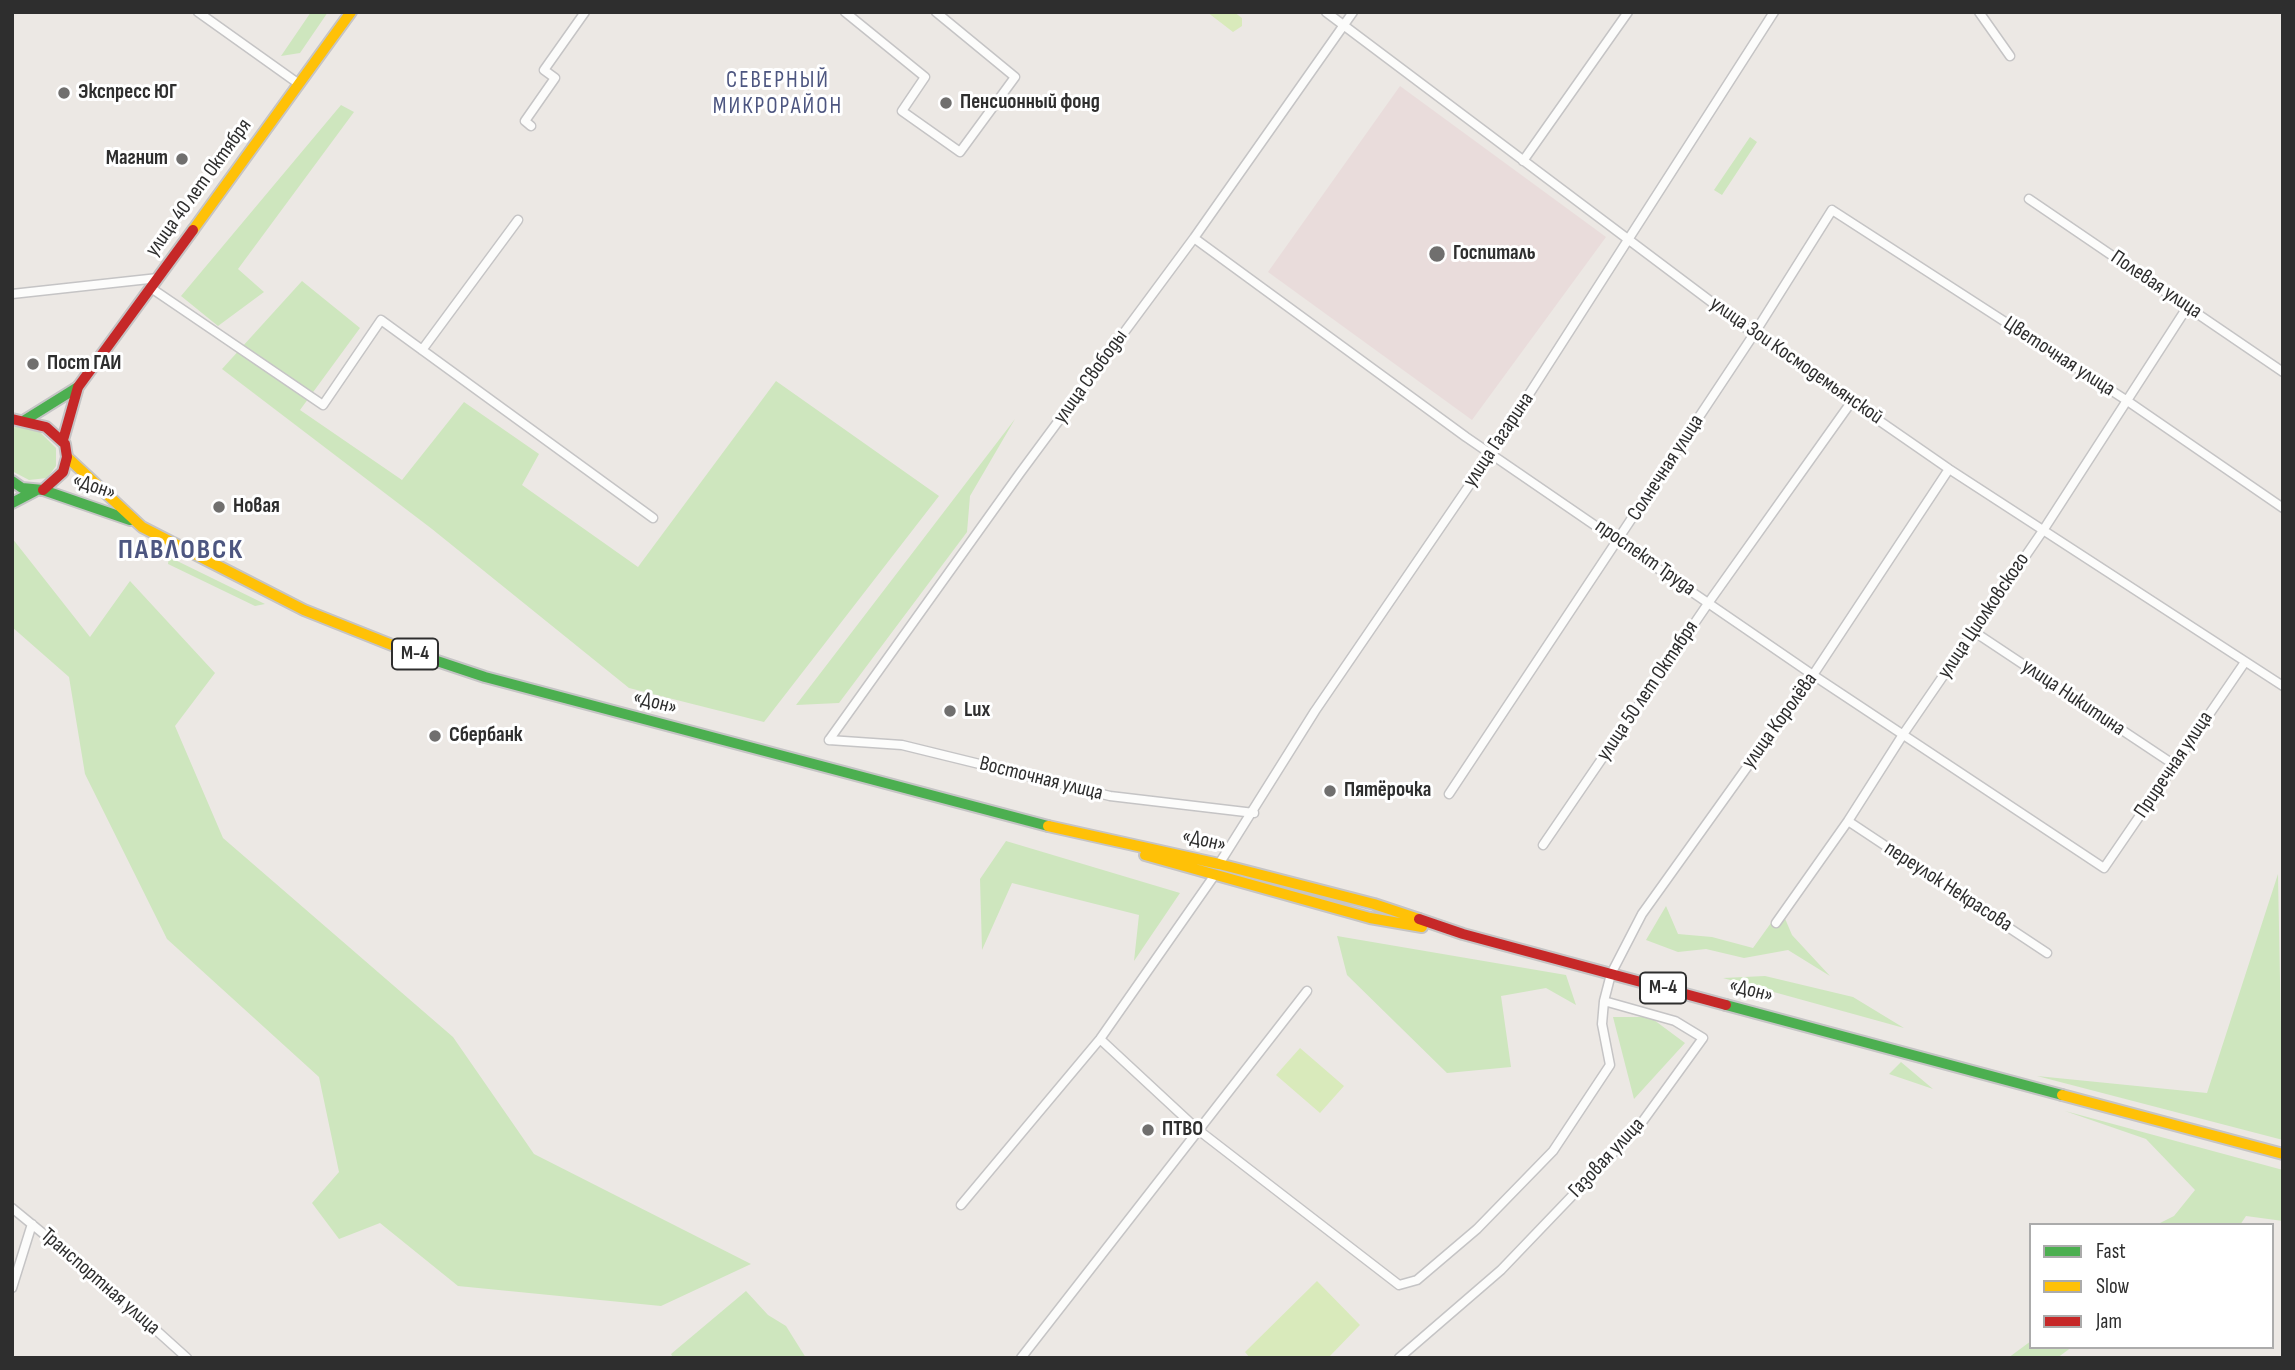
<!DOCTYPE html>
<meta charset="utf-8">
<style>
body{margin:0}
#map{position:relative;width:2295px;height:1370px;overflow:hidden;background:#ece8e4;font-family:"Sofia Sans Condensed",sans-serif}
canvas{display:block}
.frame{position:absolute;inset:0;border:14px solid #2e2e2e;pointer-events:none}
.legend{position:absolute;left:2029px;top:1223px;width:245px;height:126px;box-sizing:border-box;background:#fff;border:2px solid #ababab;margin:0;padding:9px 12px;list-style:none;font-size:21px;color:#2e2e2e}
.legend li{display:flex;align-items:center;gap:14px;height:35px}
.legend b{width:35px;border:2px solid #ababab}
</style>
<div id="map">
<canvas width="2295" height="1370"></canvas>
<div class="frame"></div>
<ul class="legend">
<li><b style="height:9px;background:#4caf50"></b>Fast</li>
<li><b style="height:9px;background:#ffc107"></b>Slow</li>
<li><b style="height:9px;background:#c62828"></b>Jam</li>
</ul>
</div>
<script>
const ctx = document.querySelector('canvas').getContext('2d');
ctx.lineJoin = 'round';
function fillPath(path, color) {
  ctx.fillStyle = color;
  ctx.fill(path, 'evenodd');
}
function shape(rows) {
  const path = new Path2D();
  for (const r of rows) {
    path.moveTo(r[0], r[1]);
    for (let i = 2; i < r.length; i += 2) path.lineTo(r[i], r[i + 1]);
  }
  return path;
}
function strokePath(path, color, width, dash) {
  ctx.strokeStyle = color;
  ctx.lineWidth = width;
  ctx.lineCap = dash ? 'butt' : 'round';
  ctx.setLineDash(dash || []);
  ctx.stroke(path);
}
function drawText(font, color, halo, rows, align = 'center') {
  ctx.font = font + ' "Sofia Sans Condensed",sans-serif';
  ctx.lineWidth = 6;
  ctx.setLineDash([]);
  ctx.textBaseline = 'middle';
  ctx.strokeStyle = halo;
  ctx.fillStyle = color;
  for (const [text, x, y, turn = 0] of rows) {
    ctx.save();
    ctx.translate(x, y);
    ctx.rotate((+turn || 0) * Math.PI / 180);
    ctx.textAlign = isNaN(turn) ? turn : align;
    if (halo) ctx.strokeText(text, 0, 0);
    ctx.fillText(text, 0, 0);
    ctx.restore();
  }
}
fillPath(shape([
 [1400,86,1606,237,1472,420,1268,272]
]), '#e9dcdb');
fillPath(shape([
 [311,12,328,12,300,53,281,56],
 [341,105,354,112,238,269,264,292,218,326,181,296],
 [1750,137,1757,142,1722,195,1714,190],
 [302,281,360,328,300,410,402,480,464,402,539,454,522,485,638,567,776,381,939,496,764,722,629,688,432,529,222,369],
 [1015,419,970,496,967,532,839,703,796,705],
 [24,424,36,428,56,448,56,466,47,478,29,480,12,471,12,428],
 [12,538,90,637,130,581,215,673,175,726,223,838,453,1037,534,1154,751,1264,661,1306,458,1286,380,1223,339,1239,312,1203,339,1172,319,1077,167,939,85,774,69,677,12,627],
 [169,557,265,604,255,606,168,564],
 [1006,841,1180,893,1134,961,1139,915,1012,883,982,950,980,879],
 [2278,874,2283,1140,2037,1076,2207,1093],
 [1666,906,1678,934,1712,937,1753,948,1781,909,1792,935,1830,976,1788,950,1744,958,1706,949,1678,952,1646,940],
 [1337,936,1566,975,1576,1005,1546,988,1501,996,1511,1067,1447,1073,1347,975],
 [1765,976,1853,997,1904,1028,1723,978],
 [1613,1017,1650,1017,1685,1043,1634,1099],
 [1901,1062,1933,1089,1889,1074],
 [2065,1111,2283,1170,2283,1221,2246,1216,2240,1225,2156,1225,2174,1216,2195,1190,2146,1139],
 [746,1291,768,1315,786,1326,806,1358,673,1358,671,1354],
 [2031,1341,2031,1347,2072,1347,2057,1358,2008,1358]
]), '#cee6be');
fillPath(shape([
 [1207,12,1234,12,1242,18,1242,26,1233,32],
 [1300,1048,1344,1086,1320,1113,1276,1075],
 [1317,1281,1360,1325,1328,1358,1250,1358,1245,1352]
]), '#d9eabb');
const street = shape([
 [198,12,299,84],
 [845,12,925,77,902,111,960,152,1015,77,936,12],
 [1326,12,1754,334,1949,469,2283,686],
 [1979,12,2010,56],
 [531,126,525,121,555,78,544,70,585,12],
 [1523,161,1628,12],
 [2029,199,2283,372],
 [1194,238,1466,437,1813,675,2104,868,2245,662],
 [151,288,323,405,381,320,653,518],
 [12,294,158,278],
 [422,350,518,220],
 [1973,631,2173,764],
 [829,740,1020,473,1194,238,1353,12],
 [829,740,902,745,1110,796,1254,813],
 [1449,794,1754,334,1832,210,2126,400,2283,508],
 [1848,821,2047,953],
 [1543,845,1709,602,1852,401],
 [1219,864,1315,711,1492,452,1774,12],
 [1776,923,1848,821,1904,733,2044,529,2188,306],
 [1100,1039,1197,1129,1399,1285,1417,1280,1477,1229,1553,1151,1610,1065,1602,1024,1604,1001],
 [961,1205,1100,1039,1214,876],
 [12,1208,106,1285,187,1358],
 [12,1288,32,1224],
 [1021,1358,1307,991],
 [1399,1358,1501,1270,1640,1125,1703,1038,1675,1021,1604,1001,1611,974,1642,914,1813,675,1949,469]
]);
const fast = shape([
 [25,420,78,387],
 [12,481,22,488,43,490,130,520],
 [12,503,35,491],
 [407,651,485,677,1048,826],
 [1726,1005,2062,1095]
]);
const slow = shape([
 [193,230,351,12],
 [67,457,142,527,304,610,407,651],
 [1048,826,1219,864,1374,904,1419,919],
 [1145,855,1370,918,1422,927],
 [2062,1095,2283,1154]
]);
const jam = shape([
 [12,419,46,427,65,444,67,457,63,472,43,490],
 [63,440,78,387,193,230],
 [1419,919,1463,934,1726,1005]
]);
strokePath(street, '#c5c4c5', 11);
strokePath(fast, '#c5c4c5', 14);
strokePath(slow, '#c5c4c5', 14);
strokePath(jam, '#c5c4c5', 14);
strokePath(street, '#fcfcfb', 8);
strokePath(fast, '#4caf50', 10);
strokePath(slow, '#ffc107', 10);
strokePath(jam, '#c62828', 10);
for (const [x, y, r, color] of [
 [64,93,7,"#706f6e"],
 [946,103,7,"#706f6e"],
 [182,159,7,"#706f6e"],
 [1437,254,9,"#706f6e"],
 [33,364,7,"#706f6e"],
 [219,507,7,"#706f6e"],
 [950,711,7,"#706f6e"],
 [435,736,7,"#706f6e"],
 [1330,791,7,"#706f6e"],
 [1148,1130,7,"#706f6e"]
]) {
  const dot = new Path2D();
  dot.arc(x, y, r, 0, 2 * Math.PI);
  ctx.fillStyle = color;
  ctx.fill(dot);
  strokePath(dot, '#fff', 2.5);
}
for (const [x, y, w] of [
 [415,654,46],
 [1663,988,46]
]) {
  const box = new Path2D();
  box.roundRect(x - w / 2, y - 15.5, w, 31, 5);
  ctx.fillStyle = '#fff';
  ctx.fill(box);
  strokePath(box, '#2e2e2e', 2);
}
drawText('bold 19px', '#2e2e2e', null, [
 ["М-4",415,654],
 ["М-4",1663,988]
]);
drawText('bold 21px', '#2e2e2e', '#fff', [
 ["Экспресс ЮГ",78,93],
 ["Пенсионный фонд",960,103],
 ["Магнит",168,159,"right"],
 ["Госпиталь",1453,254],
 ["Пост ГАИ",47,364],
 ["Новая",233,507],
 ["Lux",964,711],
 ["Сбербанк",449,736],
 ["Пятёрочка",1344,791],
 ["ПТВО",1162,1130]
], 'left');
drawText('21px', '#2e2e2e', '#fff', [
 ["улица 40 лет Октября",199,188,-54],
 ["Полевая улица",2156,285,34],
 ["Цветочная улица",2059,357,33],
 ["улица Зои Космодемьянской",1796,361,35],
 ["улица Свободы",1091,377,-54],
 ["улица Гагарина",1499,440,-56],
 ["Солнечная улица",1666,468,-57],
 ["«Дон»",94,487,19],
 ["проспект Труда",1645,558,35],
 ["улица Циолковского",1984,616,-56],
 ["улица 50 лет Октября",1648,691,-56],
 ["улица Никитина",2073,698,34],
 ["«Дон»",655,703,15],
 ["улица Королёва",1780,721,-54],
 ["Приречная улица",2174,765,-56],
 ["Восточная улица",1041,779,14],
 ["«Дон»",1204,841,13],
 ["переулок Некрасова",1948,887,33],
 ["«Дон»",1751,991,15],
 ["Газовая улица",1607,1158,-47],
 ["Транспортная улица",100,1282,41]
]);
ctx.letterSpacing = '2px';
drawText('23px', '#4d5680', '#fff', [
 ["СЕВЕРНЫЙ",778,81],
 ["МИКРОРАЙОН",778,107]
]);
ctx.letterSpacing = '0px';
ctx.letterSpacing = '2px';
drawText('bold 28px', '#4d5680', '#fff', [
 ["ПАВЛОВСК",181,551]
]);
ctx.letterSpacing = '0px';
</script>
